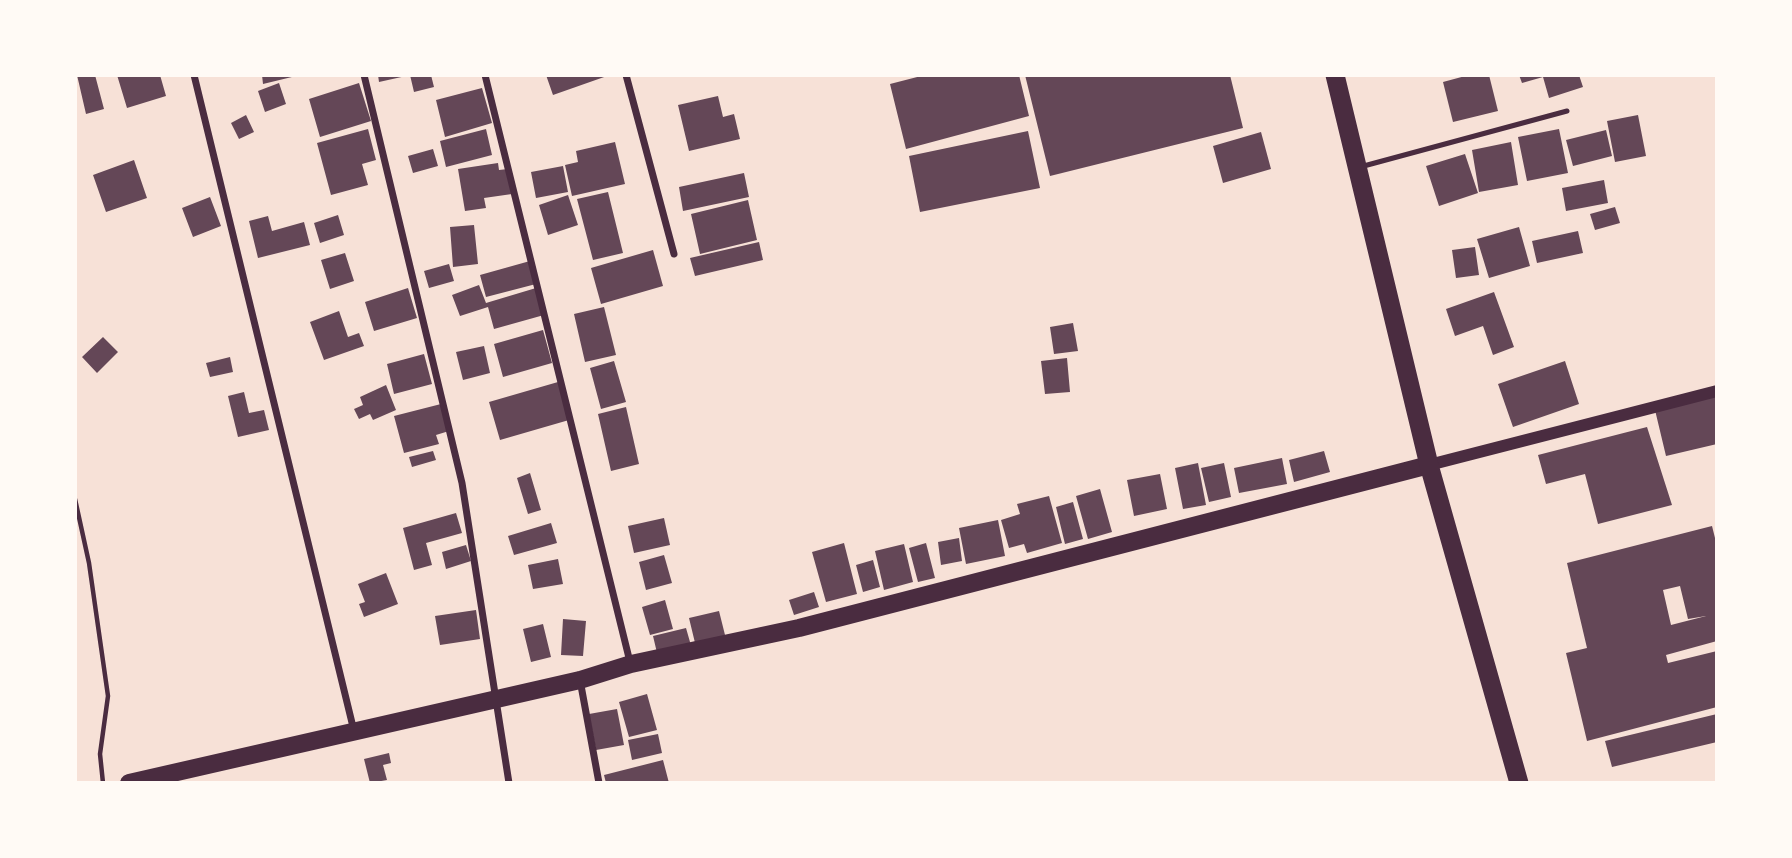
<!DOCTYPE html>
<style>
body{margin:0}
#map{position:relative;width:1792px;height:858px;overflow:hidden;background:#f7e1d7;font-family:"Noto Sans",sans-serif}
canvas{display:block}
.frame{position:absolute;inset:0;border:77px solid #fffaf5;pointer-events:none}
</style>
<div id="map">
<canvas width="1792" height="858"></canvas>
<div class="frame"></div>
</div>
<script>
const ctx = document.querySelector('canvas').getContext('2d');
ctx.lineJoin = 'round';
function fillPath(path, color) {
  ctx.fillStyle = color;
  ctx.fill(path, 'evenodd');
}
function shape(rows) {
  const path = new Path2D();
  for (const r of rows) {
    path.moveTo(r[0], r[1]);
    for (let i = 2; i < r.length; i += 2) path.lineTo(r[i], r[i + 1]);
  }
  return path;
}
function strokePath(path, color, width, dash) {
  ctx.strokeStyle = color;
  ctx.lineWidth = width;
  ctx.lineCap = dash ? 'butt' : 'round';
  ctx.setLineDash(dash || []);
  ctx.stroke(path);
}
fillPath(shape([
 [77,75,95,75,104,109,86,114],
 [117,75,160,75,166,96,127,108],
 [262,75,296,75,296,76,263,84],
 [378,75,406,75,406,76,379,82],
 [410,75,431,75,434,87,414,92],
 [546,75,607,75,607,76,553,95],
 [925,75,1019,75,1029,116,906,149,890,84],
 [1025,75,1230,75,1243,128,1050,176],
 [1469,75,1489,75,1498,111,1453,122,1443,82],
 [1519,75,1579,75,1583,87,1549,98,1543,77,1522,83],
 [279,83,286,104,265,112,258,91],
 [359,83,371,121,320,137,309,99],
 [482,88,492,123,445,137,436,100],
 [718,96,723,117,734,114,740,139,689,151,678,105],
 [246,115,254,132,239,139,231,123],
 [1638,115,1646,156,1615,162,1607,121],
 [368,129,376,160,362,164,368,185,331,195,317,143],
 [486,129,492,155,446,167,440,141],
 [1559,129,1568,173,1527,181,1518,137],
 [1606,130,1612,156,1573,166,1566,140],
 [1028,131,1040,188,920,212,909,156],
 [1261,132,1271,169,1223,183,1213,146],
 [615,142,625,184,572,196,565,165,578,162,576,151],
 [1511,142,1518,185,1479,192,1472,150],
 [433,149,438,166,413,173,408,156],
 [1465,154,1478,193,1439,206,1426,166],
 [134,160,147,198,106,212,93,175],
 [498,163,499,170,508,169,512,194,484,198,486,208,465,211,458,169],
 [563,166,568,192,536,198,531,172],
 [744,173,749,197,683,211,679,187],
 [1604,180,1608,203,1566,211,1562,188],
 [608,192,623,253,593,260,577,199],
 [568,195,578,225,548,235,539,205],
 [210,197,221,226,193,237,182,208],
 [748,200,757,240,700,254,691,214],
 [1615,207,1620,223,1595,230,1590,214],
 [338,215,344,235,320,243,314,223],
 [268,216,272,231,304,222,310,245,258,258,249,221],
 [474,225,478,264,453,267,450,227],
 [1519,227,1530,266,1489,278,1477,239],
 [1578,231,1583,253,1537,263,1532,241],
 [759,242,763,260,695,276,690,258],
 [1475,247,1479,275,1456,278,1452,250],
 [653,250,663,286,601,304,591,268],
 [345,253,354,281,330,289,321,260],
 [530,261,536,284,486,297,480,275],
 [449,264,454,281,429,288,424,271],
 [479,285,486,303,536,288,544,315,494,329,488,307,460,316,452,295],
 [408,288,417,318,374,331,365,302],
 [1494,292,1514,347,1493,355,1483,326,1455,336,1446,309],
 [604,307,616,355,585,362,574,314],
 [339,311,348,337,359,333,364,346,324,360,310,322],
 [1073,323,1078,351,1054,354,1050,327],
 [543,330,552,363,503,377,494,344],
 [103,337,118,352,97,373,82,357],
 [484,346,490,373,463,380,456,352],
 [424,354,432,384,394,394,387,364],
 [230,357,233,372,210,377,206,363],
 [1067,358,1070,392,1045,394,1041,361],
 [614,361,626,402,601,409,590,368],
 [1565,361,1579,404,1513,427,1498,384],
 [558,382,569,420,500,440,489,402],
 [386,385,396,410,373,420,370,414,359,419,354,409,363,405,360,397],
 [244,392,249,413,264,410,269,430,238,437,228,396],
 [1717,396,1717,444,1666,456,1655,410],
 [441,404,449,431,436,435,439,444,404,453,394,416],
 [626,407,639,464,611,471,598,414],
 [1647,427,1672,505,1598,524,1585,474,1546,484,1538,455],
 [433,451,436,460,412,467,409,457],
 [1324,451,1330,472,1294,482,1289,460],
 [1282,458,1287,484,1239,493,1234,468],
 [1198,463,1206,505,1183,509,1175,468],
 [1224,463,1231,497,1209,502,1201,468],
 [530,473,541,510,528,514,517,478],
 [1160,474,1167,509,1134,516,1127,480],
 [1100,489,1112,532,1088,539,1076,496],
 [1049,496,1062,543,1027,553,1024,544,1009,548,1001,520,1020,514,1017,504],
 [1073,502,1083,539,1065,544,1056,507],
 [456,513,462,533,426,543,432,565,414,570,403,528],
 [664,518,670,545,634,553,628,526],
 [998,520,1005,556,966,564,959,528],
 [551,523,557,543,514,555,508,536],
 [1712,526,1717,546,1717,641,1666,655,1668,663,1717,651,1717,707,1587,741,1566,653,1587,648,1567,563],
 [1680,586,1688,619,1706,616,1671,625,1663,590],
 [959,538,962,561,941,565,938,542],
 [844,543,857,594,826,602,812,552],
 [926,543,935,578,918,582,909,548],
 [904,544,913,582,884,590,875,551],
 [466,545,471,561,446,569,442,552],
 [664,555,672,583,646,590,639,562],
 [558,559,563,584,533,589,528,565],
 [873,560,880,587,863,592,856,565],
 [386,573,398,604,364,617,359,604,365,602,358,584],
 [814,592,819,607,794,615,789,600],
 [665,600,673,629,650,635,642,607],
 [476,610,480,639,440,645,435,616],
 [719,611,726,639,696,647,689,618],
 [563,619,586,621,583,656,561,655],
 [543,624,551,657,531,662,523,629],
 [686,628,692,649,658,657,653,636],
 [647,694,657,730,629,737,619,702],
 [617,709,624,745,596,750,589,714],
 [1717,714,1717,742,1612,767,1605,741],
 [658,734,662,753,632,760,628,740],
 [389,753,391,763,383,765,387,780,370,783,364,759],
 [663,760,669,783,606,783,604,775]
]), '#644757');
strokePath(shape([
 [75,499,89,563,108,696,100,754,103,783]
]), '#4a2c40', 4.5);
strokePath(shape([
 [1360,167,1567,111]
]), '#4a2c40', 5);
strokePath(shape([
 [194,75,354,731],
 [364,75,462,483,509,783],
 [485,75,630,662],
 [626,75,674,254],
 [580,680,599,783]
]), '#4a2c40', 7);
strokePath(shape([
 [1429,465,1717,391]
]), '#4a2c40', 12);
strokePath(shape([
 [129,783,580,680,631,664,799,628,1429,465]
]), '#4a2c40', 18);
strokePath(shape([
 [1335,75,1429,465,1519,783]
]), '#4a2c40', 19);
</script>
